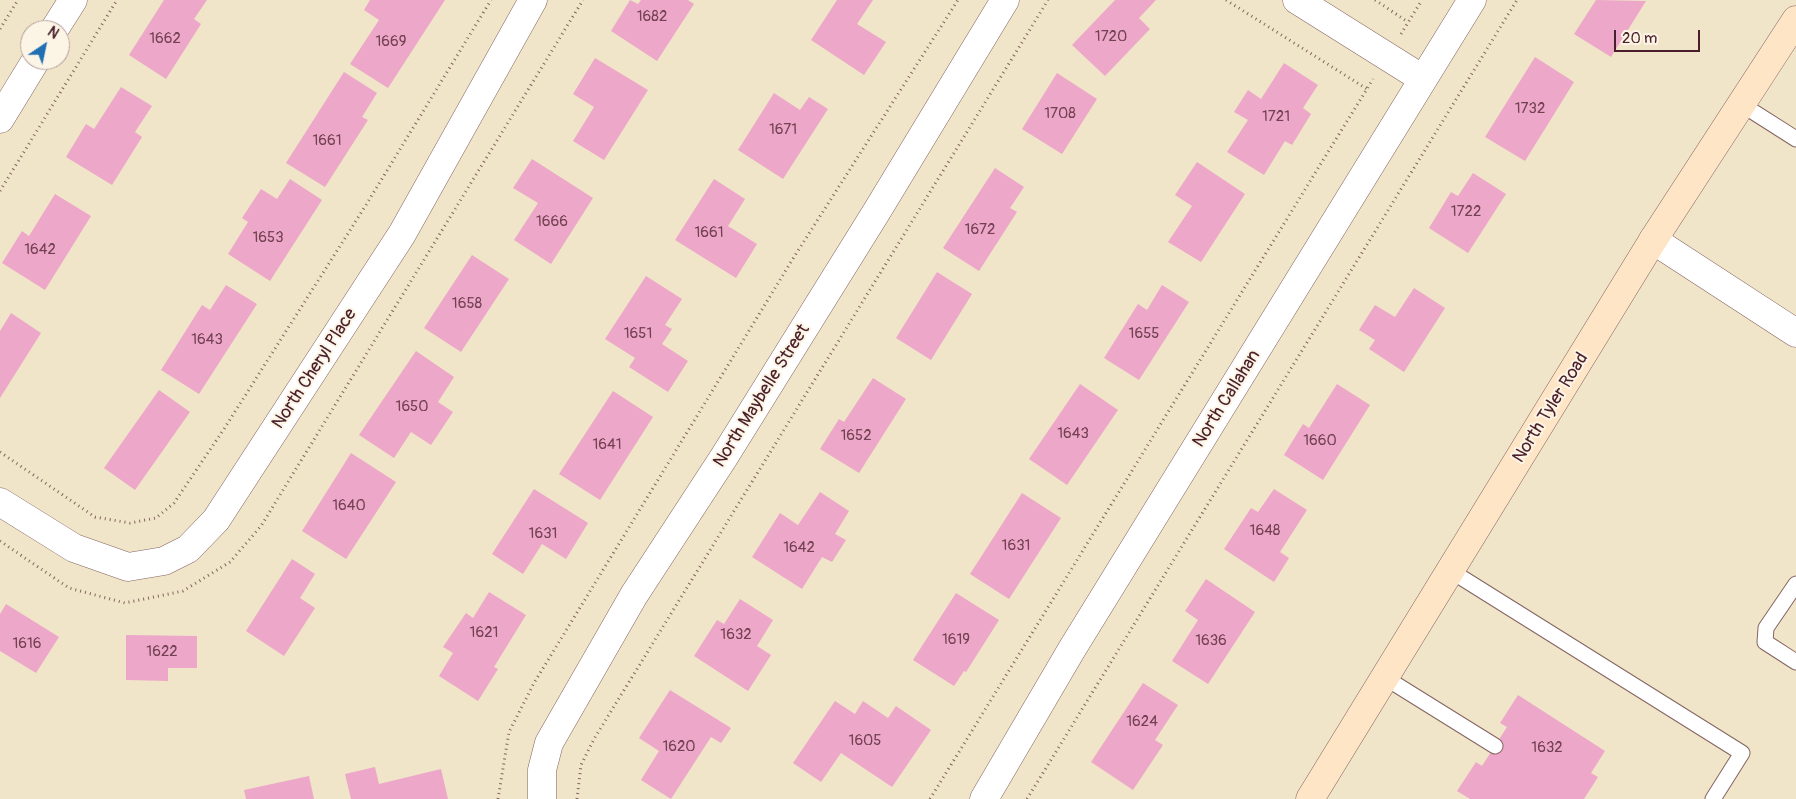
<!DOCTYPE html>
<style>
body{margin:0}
#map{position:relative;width:1796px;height:799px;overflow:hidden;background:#f0e5c8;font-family:Pangolin,sans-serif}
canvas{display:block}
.north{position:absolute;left:20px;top:20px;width:50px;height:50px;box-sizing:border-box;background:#fcf5e5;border:1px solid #b59f9b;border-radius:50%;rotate:34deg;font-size:14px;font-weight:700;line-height:20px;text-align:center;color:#4a1f2b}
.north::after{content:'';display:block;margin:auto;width:18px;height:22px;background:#1f6fb2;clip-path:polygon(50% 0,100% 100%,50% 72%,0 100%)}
.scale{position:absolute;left:1614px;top:30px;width:86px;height:22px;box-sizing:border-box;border:2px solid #4a1f2b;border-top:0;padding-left:6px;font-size:15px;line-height:18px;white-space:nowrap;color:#4a1f2b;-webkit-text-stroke:4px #fcf5e5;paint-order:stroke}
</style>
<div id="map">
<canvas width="1796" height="799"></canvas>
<div class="north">N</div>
<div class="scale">20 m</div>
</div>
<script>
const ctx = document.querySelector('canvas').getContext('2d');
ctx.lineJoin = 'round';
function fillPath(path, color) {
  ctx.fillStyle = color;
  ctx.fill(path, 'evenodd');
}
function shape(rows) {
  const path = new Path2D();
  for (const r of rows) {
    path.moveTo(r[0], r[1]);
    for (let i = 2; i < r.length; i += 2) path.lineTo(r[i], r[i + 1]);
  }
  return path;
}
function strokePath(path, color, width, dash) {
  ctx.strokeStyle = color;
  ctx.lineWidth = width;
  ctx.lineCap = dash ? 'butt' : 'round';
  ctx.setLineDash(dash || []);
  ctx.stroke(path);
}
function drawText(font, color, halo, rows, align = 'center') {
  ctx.font = font + ' Pangolin,sans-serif';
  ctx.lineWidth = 4;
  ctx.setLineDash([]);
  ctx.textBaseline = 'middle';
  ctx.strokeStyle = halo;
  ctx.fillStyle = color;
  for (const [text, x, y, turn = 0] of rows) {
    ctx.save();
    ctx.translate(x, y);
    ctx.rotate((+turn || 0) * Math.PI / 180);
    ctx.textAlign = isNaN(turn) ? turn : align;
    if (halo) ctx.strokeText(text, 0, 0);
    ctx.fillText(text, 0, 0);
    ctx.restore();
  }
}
fillPath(shape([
 [164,0,207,0,194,19,201,24,166,79,129,55],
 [370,0,445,0,388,88,350,64,379,20,364,10],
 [630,0,638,4,641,0,688,0,694,4,657,61,611,31],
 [837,0,873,0,857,24,886,42,864,75,811,40],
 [1115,0,1156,0,1139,18,1150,29,1105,76,1072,45],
 [1596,0,1646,1,1611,57,1574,34],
 [1535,57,1574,82,1525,161,1485,137],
 [595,58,648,90,604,160,573,141,594,107,573,94],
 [1284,63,1318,85,1303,108,1311,114,1292,145,1285,141,1264,175,1227,152,1248,120,1234,112,1248,90,1261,99],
 [344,72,377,93,362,117,368,120,325,187,286,163],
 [1057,73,1097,99,1062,154,1022,129],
 [121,87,152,106,135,132,142,137,112,185,66,157,86,124,94,129],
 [774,93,800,110,809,97,828,109,783,179,738,150],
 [532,159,593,198,551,264,514,240,538,203,513,188],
 [1197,162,1245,194,1201,262,1168,242,1192,206,1175,195],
 [995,168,1024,187,1010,208,1017,212,979,271,943,248],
 [1473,173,1506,194,1468,253,1429,228,1451,192,1458,196],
 [290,179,322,200,270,281,228,254,248,222,242,218,261,189,277,199],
 [714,179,745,199,728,226,757,244,736,278,675,240],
 [55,194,91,216,45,290,2,263,22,231,29,236],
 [472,255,509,279,461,352,424,328],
 [937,272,972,294,931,360,896,338],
 [646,276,682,299,665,325,672,329,662,344,688,361,668,392,629,367,635,358,605,339],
 [226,285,257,304,199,394,161,370,202,305,210,310],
 [1162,285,1189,302,1139,380,1104,358,1138,304,1147,310],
 [1414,288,1445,308,1404,372,1369,349,1375,340,1359,330,1375,305,1395,317],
 [11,313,41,333,0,398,0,331],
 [416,351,454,377,438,402,453,412,431,445,411,432,394,458,359,435],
 [873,378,906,399,859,473,820,449,839,419,844,422],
 [1080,384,1118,410,1067,485,1029,459],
 [1337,384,1370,405,1323,480,1284,455,1303,424,1309,428],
 [159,390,190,412,135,490,104,468],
 [613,391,653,417,600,500,559,474],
 [351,453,396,482,346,559,302,531],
 [534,489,588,523,566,559,542,544,523,574,492,554],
 [1274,489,1307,510,1280,552,1289,558,1274,582,1224,549,1251,508,1258,512],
 [820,492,849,511,835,534,846,540,832,562,822,557,802,589,752,557,780,513,798,525],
 [1022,493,1061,518,1009,599,970,574],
 [292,559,315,574,300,598,315,608,284,656,246,631],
 [1206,579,1255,612,1208,684,1172,661,1198,620,1185,611],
 [489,592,526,615,494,667,498,669,478,701,439,676,453,653,443,647,466,613,473,618],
 [956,593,999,620,966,672,964,671,954,686,913,660],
 [740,599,773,620,757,646,771,655,748,691,694,656,717,620,724,624],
 [6,604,59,637,36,673,0,651,0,614],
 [126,635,197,636,197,668,168,668,168,681,126,680],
 [1143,683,1178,705,1155,740,1163,745,1133,790,1091,762],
 [670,690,731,728,721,743,711,737,671,799,641,780,659,751,639,738],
 [1518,695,1605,751,1591,773,1598,777,1584,799,1470,799,1457,791,1476,762,1482,766,1507,727,1500,723],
 [835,701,855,714,863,701,888,718,896,706,931,730,892,787,841,753,821,782,793,763],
 [375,767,379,784,441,769,448,799,351,799,345,774],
 [309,776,314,799,246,799,244,790]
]), '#eda7c9');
const service = shape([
 [1741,104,1796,139],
 [1451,571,1742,753,1713,799],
 [1796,584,1766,628,1765,642,1796,662],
 [1384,677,1495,746]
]);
const minor = shape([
 [1297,0,1423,79],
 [54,30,73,0],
 [0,119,36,60],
 [1653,240,1796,333],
 [0,502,74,548,128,567,164,561,188,549,216,520,402,234,533,0],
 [542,799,542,770,549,743,634,595,724,457,877,211,1005,0],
 [984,799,1072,649,1472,0]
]);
const secondary = shape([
 [1310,799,1653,240,1796,20]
]);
strokePath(service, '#846462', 17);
strokePath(minor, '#846462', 29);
strokePath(secondary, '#846462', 29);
strokePath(shape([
 [1226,0,1367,89],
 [1375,0,1408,22],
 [0,29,18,0],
 [1401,34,1422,0],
 [0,191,117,0],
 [0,452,95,517,130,523,156,518,174,503,224,429,366,205,491,0],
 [0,541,69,588,125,603,183,591,230,562,261,526,583,0],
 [498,799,509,732,534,683,794,257,958,0],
 [577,799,581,765,594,739,1048,0],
 [930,799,1373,79],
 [1027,799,1517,0]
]), '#846462', 3, [1, 4]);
strokePath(service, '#fff', 15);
strokePath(minor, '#fff', 28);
strokePath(secondary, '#fee5c5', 28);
drawText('15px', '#734152', null, [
 ["1682",652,17],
 ["1720",1111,37],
 ["1662",165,39],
 ["1669",391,42],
 ["1732",1530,109],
 ["1708",1060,114],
 ["1721",1276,117],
 ["1671",783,130],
 ["1661",327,141],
 ["1722",1466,212],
 ["1666",552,222],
 ["1672",980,230],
 ["1661",709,233],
 ["1653",268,238],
 ["1642",40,250],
 ["1658",467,304],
 ["1651",638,334],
 ["1655",1144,334],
 ["1643",207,340],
 ["1650",412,407],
 ["1643",1073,434],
 ["1652",856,436],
 ["1660",1320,441],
 ["1641",607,445],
 ["1640",349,506],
 ["1648",1265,531],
 ["1631",543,534],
 ["1631",1016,546],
 ["1642",799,548],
 ["1621",484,633],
 ["1632",736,635],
 ["1619",956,640],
 ["1636",1211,641],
 ["1616",27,644],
 ["1622",162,652],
 ["1624",1142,722],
 ["1605",865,741],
 ["1620",679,747],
 ["1632",1547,748]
]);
drawText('18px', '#4a1f2b', '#fcf5e5', [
 ["North Cheryl Place",315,369,-57],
 ["North Maybelle Street",762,396,-58],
 ["North Callahan",1227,399,-58],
 ["North Tyler Road",1551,408,-58]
]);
</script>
